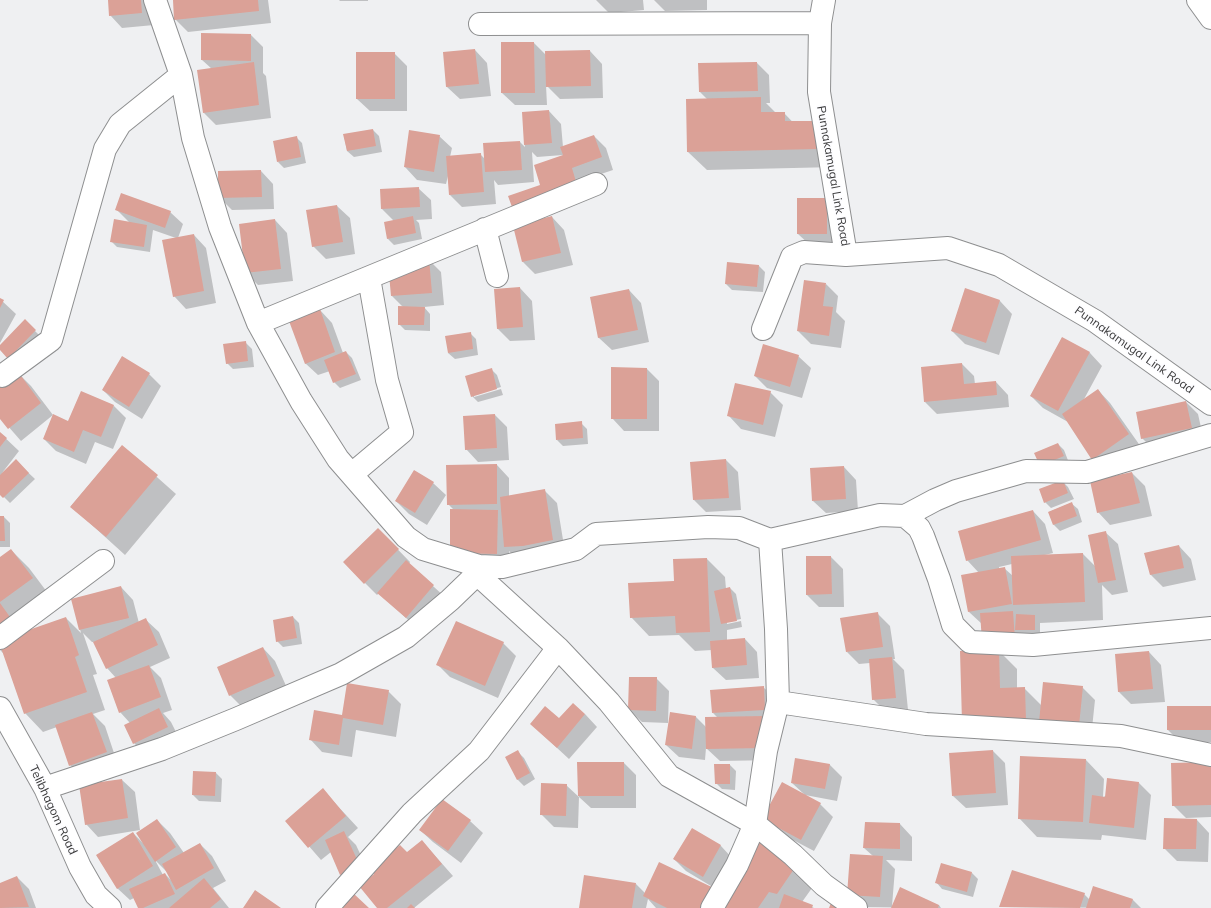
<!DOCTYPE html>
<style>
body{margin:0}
canvas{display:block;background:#eff0f2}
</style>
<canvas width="1211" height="908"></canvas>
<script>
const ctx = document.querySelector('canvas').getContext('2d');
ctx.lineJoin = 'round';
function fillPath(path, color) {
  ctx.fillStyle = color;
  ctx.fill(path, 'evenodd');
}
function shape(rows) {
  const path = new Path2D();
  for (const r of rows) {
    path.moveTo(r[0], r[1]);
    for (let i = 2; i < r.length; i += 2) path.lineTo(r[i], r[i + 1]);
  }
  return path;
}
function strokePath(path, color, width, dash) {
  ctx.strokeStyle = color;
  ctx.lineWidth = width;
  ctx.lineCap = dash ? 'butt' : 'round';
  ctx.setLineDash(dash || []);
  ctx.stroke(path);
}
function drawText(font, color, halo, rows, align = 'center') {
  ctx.font = font + ' Mulish,sans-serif';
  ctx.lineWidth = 3.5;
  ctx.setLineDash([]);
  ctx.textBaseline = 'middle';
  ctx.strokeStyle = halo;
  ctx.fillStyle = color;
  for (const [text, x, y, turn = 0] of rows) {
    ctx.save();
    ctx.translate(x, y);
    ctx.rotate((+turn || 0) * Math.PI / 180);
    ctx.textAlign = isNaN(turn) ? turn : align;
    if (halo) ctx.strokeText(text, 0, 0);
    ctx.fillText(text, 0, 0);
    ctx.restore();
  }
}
fillPath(shape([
 [109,0,152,0,154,25,122,28,110,15],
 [174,0,268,0,271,23,188,32,175,19],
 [339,0,368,0,368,1,340,1],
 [596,0,643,0,644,10,609,13],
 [654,0,707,0,707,10,665,11],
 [251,35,263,47,263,73,266,76,271,118,216,125,204,113,212,69,202,60],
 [534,43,547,56,590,51,602,64,603,98,560,99,546,85,547,105,515,105,502,93],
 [475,50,487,63,491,96,460,99,447,87,444,53],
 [394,53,407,66,407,111,370,111,357,99],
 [757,63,769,75,770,103,766,103,776,113,784,113,836,167,707,170,688,152,707,99,700,92],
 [549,111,561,124,563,147,594,136,606,148,613,170,583,180,541,186,563,155,537,157,532,152,534,182,498,185,494,180,496,204,462,207,450,195,448,176,446,184,417,180,405,167,439,136,452,148,450,157,480,154,485,159,520,142,525,147,523,113],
 [373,130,379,136,382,152,354,157,347,151,344,135],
 [296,137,302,143,306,163,284,168,278,162],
 [261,171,273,184,274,209,232,210,219,197],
 [418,188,431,200,432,219,416,220,419,223,422,239,394,245,388,239,394,221,382,209,381,190],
 [826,199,839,246,811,246,798,234],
 [337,206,350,218,355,254,326,259,313,246],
 [116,209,170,212,183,224,178,238,194,235,206,248,216,303,186,309,174,296,176,238,153,230,150,252,117,247,111,241,130,223],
 [552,217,564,230,573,265,535,274,523,262,514,227],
 [275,220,287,233,293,281,258,285,246,273],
 [429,260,441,272,444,305,424,307,430,314,430,331,405,330,399,324,403,307,392,296,390,275,412,273],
 [759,266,765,272,763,292,732,290,726,284],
 [826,284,838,296,836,312,845,321,841,348,811,344,798,331],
 [520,288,532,301,535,340,510,341,498,329],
 [629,290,641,303,649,342,612,350,599,338,591,298],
 [966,290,1000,301,1012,314,999,355,965,344,952,331],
 [0,299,16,314,0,343],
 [320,310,332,323,343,353,346,352,352,358,361,380,340,388,334,382,330,371,318,375,305,363],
 [25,321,41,337,15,364,0,349,0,346],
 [470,333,476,339,478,355,455,359,448,353],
 [1062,338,1090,353,1102,366,1083,401,1098,390,1110,403,1141,447,1093,459,1068,422,1043,408,1031,396],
 [246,343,252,349,254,367,233,369,227,363],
 [798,356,811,368,802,398,767,388,755,376],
 [962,364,974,376,975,384,996,382,1008,395,1009,407,937,414,925,402],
 [491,369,497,375,501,387,474,395,474,397,501,389,503,395,478,402,472,396],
 [647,369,659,381,659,431,624,431,612,418],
 [19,374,31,386,53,415,21,441,0,417,0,388],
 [149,374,161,386,142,419,115,402,103,390],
 [770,392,783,405,775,437,741,429,729,416],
 [1186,402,1198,414,1204,441,1155,451,1142,438],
 [114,406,126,418,113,449,95,442,86,464,56,451,44,439,69,422],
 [495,415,507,427,509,460,478,462,466,449],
 [581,423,587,429,588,444,563,446,557,440],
 [0,433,19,451,2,473,16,461,35,479,10,503,0,493],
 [1058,444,1064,450,1069,463,1046,472],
 [122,446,176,494,125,555,71,506],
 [726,460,738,472,741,510,706,512,694,500],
 [497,465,509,478,509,497,545,491,557,503,565,552,517,559,509,551,509,566,463,565,454,510,448,504],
 [844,467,856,480,858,511,826,513,813,501],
 [1132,473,1145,486,1152,516,1110,525,1098,512],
 [1062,481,1068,487,1074,499,1051,508,1045,502],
 [433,483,446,495,427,525,409,514,396,501],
 [1071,503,1078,509,1082,522,1060,531,1054,525,1049,512],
 [1033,511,1045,524,1053,553,1045,555,1083,554,1096,567,1105,532,1118,544,1128,592,1112,595,1102,585,1103,620,1040,623,1040,636,1001,653,1017,669,1017,689,1024,688,1042,706,1082,687,1095,700,1091,738,981,740,963,722,993,651,982,624,969,612,979,573,967,560],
 [1012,564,1013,576,1004,568,999,569,999,567],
 [0,517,4,517,10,523,10,547,0,547],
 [378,529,410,562,409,564,446,598,419,630,379,593,377,595,344,562],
 [1179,546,1191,559,1196,580,1163,587,1151,575,1146,554],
 [11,550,29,568,50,596,26,632,66,618,81,633,72,600,121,587,133,600,139,623,146,620,159,632,170,658,150,667,161,678,172,710,163,713,171,722,180,740,146,756,134,743,130,723,120,712,116,678,107,668,94,642,92,642,83,633,97,674,93,675,105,710,93,714,105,726,118,765,82,777,70,765,57,727,43,732,25,713,4,654,0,650,0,558],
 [831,557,843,569,844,607,819,607,807,595],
 [707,559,725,577,726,589,730,588,736,594,741,619,727,622,727,624,741,621,742,627,727,630,727,641,745,639,757,652,759,678,726,680,713,668,712,650,695,651,679,635,649,636,631,617],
 [877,613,890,626,895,659,893,659,904,670,908,710,886,712,873,699,870,663,859,664,847,652],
 [293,617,299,623,302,644,283,647,277,641],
 [503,643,516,656,498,698,450,677,438,665],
 [263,648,275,661,287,688,243,708,230,695],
 [1149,652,1161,665,1165,702,1131,704,1119,692,1116,655],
 [656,678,669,691,668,723,642,722,629,710],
 [763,687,776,699,776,760,720,761,706,748,705,760,679,757,666,745,671,714,696,717,707,728,718,718,713,713],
 [388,691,401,704,396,737,356,730,352,757,322,752,310,739,343,716],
 [1211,707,1211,742,1180,742,1168,730],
 [585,714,597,727,569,759,531,724],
 [993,751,1005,763,1008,805,966,808,953,796],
 [518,752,524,758,535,779,524,786,518,780,507,758],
 [1086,760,1104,779,1103,797,1139,783,1151,795,1146,840,1102,835,1101,840,1037,837,1019,818],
 [578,763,624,763,636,775,636,808,591,808,579,797],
 [1211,763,1211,817,1186,818,1173,805],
 [829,764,842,777,837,801,805,795,792,783],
 [730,765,736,771,735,790,722,789,716,783],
 [216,773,222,779,221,802,199,801,193,795],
 [122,780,135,792,140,830,98,837,86,824],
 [566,785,579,797,578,828,554,827,541,814],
 [323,790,358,828,348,837,356,845,371,877,407,853,422,841,453,876,414,908,378,908,359,885,353,887,341,875,331,852,321,860,287,821],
 [820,804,833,817,814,851,776,831,763,818],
 [157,820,170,833,184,853,200,844,212,856,226,881,213,888,229,908,139,908,134,898,130,900,117,888,133,833,143,843],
 [155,860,168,873,171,880,165,874,163,875],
 [1197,820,1209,833,1208,862,1177,861,1164,848],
 [470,821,483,833,461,863,433,842,420,830],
 [900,824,912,837,912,861,886,860,895,869,892,906,939,905,941,908,860,907,848,895,873,856,864,848],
 [692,829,721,846,733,859,793,870,812,888,802,902,814,908,656,908,648,899,646,908,580,908,636,884,645,893,711,887,711,886,686,871,674,859],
 [972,873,978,879,973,897,942,889,936,882],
 [17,877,29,889,36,908,0,908,0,884],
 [1084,894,1090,900,1133,900,1141,908,1001,907]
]), '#0003');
fillPath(shape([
 [108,0,141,0,142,13,109,16],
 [173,0,258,0,259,11,174,20],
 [201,33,251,34,251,61,201,60],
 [501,42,534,42,535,93,501,93],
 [475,49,479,84,446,87,443,52],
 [590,50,591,86,546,87,545,51],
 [356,52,395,52,395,99,356,99],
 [254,62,259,105,203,113,197,70],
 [757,62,758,91,699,92,698,63],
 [761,97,761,112,785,112,785,121,818,121,818,149,687,152,686,99],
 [549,110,552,143,524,145,522,112],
 [373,129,376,146,347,151,343,134],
 [409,130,440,135,434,172,404,167],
 [594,135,602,157,572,168,577,185,512,207,508,196,540,185,534,165,563,155,560,147],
 [297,136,301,157,277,162,273,141],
 [520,141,522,170,485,172,483,143],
 [481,153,484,192,449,195,446,156],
 [261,170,262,197,218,198,218,171],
 [419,187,420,207,381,209,380,189],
 [121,193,171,211,165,228,115,210],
 [797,198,827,198,827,234,797,234],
 [337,205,343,242,312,247,306,210],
 [413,216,416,233,387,239,384,222],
 [552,216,561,253,522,262,513,226],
 [114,219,147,225,144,247,110,242],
 [275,219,281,269,245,273,239,224],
 [194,234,204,291,173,297,162,240],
 [429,258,432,293,391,296,389,274,412,272],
 [727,262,759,265,757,287,725,284],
 [804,280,826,283,823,306,833,307,829,336,797,331],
 [520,287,523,327,497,329,494,289],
 [965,288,1000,300,986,343,951,331],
 [629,289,638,330,598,338,590,297],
 [0,298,4,300,0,308],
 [398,306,425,307,424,325,398,325],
 [320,309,335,352,305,364,289,321],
 [25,319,36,330,8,359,0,350,0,345],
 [471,332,473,349,448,353,445,336],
 [1062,337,1090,352,1058,411,1030,396],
 [246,341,248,361,226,364,223,344],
 [763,344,799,355,790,387,754,376],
 [346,351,356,374,333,383,324,360],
 [122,356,150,373,129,407,102,390],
 [962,363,964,384,996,381,997,395,924,402,921,367],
 [611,367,647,368,647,419,611,419],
 [492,368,497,389,471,397,465,376],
 [19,373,41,403,8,429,0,419,0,387],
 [735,383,771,391,763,425,727,416],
 [1098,389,1129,434,1092,460,1062,414],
 [81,391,114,405,101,437,83,430,74,452,43,439,53,414,68,421],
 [1186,401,1192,428,1141,439,1136,412],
 [495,414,497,448,465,450,463,416],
 [582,421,583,438,556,440,555,424],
 [0,432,7,438,0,447],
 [1058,443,1064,456,1040,466,1034,453],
 [122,445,158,475,106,537,70,507],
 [16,459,29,473,3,498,0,495,0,475],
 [726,459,729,498,693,500,690,462],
 [497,464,497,504,447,505,446,465],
 [844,466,846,499,812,501,810,468],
 [414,470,434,482,415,513,395,501],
 [1132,472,1140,503,1097,513,1090,481],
 [1063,480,1068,493,1044,503,1039,489],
 [545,489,553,540,523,546,504,547,500,497],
 [1072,502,1077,516,1053,525,1048,512],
 [450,509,498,510,497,554,450,553],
 [1033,510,1041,540,966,561,958,531],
 [0,516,4,516,5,541,0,541],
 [378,528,399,549,364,584,343,562],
 [1106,531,1116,580,1098,583,1088,535],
 [1179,545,1184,568,1150,575,1144,553],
 [11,549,33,578,0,602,0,557],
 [1083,553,1085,602,1013,605,1011,556],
 [806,556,831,556,832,594,806,595],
 [707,558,710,632,676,633,675,616,630,618,628,583,674,581,673,559],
 [406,560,434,585,406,618,377,593],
 [1005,567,1012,604,968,612,961,575],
 [121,586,129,618,79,630,71,599],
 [730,587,737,621,721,624,714,591],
 [0,603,10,617,0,624],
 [1013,611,1015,639,982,641,980,613],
 [878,612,883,647,846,652,840,618],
 [1016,614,1035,615,1035,630,1015,630],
 [293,616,297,638,276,642,273,620],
 [66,617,79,655,75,657,87,692,24,714,0,645,0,640],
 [146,618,158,645,106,669,93,642],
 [456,621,504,642,485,686,436,665],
 [745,638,747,665,712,668,710,641],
 [263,647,275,676,229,696,217,667],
 [999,650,1000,688,1025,687,1026,720,962,722,960,651],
 [1149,651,1153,689,1118,692,1115,654],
 [892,657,896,698,872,700,869,659],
 [149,665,161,697,119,713,107,680],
 [629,677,657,677,656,711,628,710],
 [1043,682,1083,686,1079,726,1039,722],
 [347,683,389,690,383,725,343,718,339,745,309,740,314,710,342,715],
 [764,686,765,710,712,713,710,690],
 [573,703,585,714,557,748,530,724,545,706,559,718],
 [1167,706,1211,706,1211,730,1167,730],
 [159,708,168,727,133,744,124,725],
 [92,712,107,752,69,766,55,725],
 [670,712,696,716,692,749,665,745],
 [764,716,764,748,706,749,705,717],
 [518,750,530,773,517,780,505,757],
 [993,750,996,793,952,796,949,753],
 [1020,756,1086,759,1083,822,1018,819],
 [795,758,830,764,825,789,791,783],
 [577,762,624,762,624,796,578,796],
 [1211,762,1211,805,1172,806,1171,763],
 [714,764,730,764,730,784,715,784],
 [193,771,216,772,215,796,192,795],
 [1107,778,1139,782,1134,828,1089,823,1092,795,1105,797],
 [122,779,128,818,85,825,79,785],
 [782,782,821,803,801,840,762,819],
 [541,783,567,784,566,816,540,815],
 [323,788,346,816,308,848,285,821],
 [442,799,471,820,448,851,419,830],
 [1164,818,1197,819,1196,849,1163,849],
 [157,819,176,847,155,862,136,833],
 [865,822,900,823,900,849,863,848],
 [692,828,721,845,703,877,673,859],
 [344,831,360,866,340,875,325,840],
 [133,832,153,866,117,889,96,855],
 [422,840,442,864,387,908,377,908,359,886,374,874,370,869,400,845,407,852],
 [759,842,794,869,777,894,769,892,758,908,719,908],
 [200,843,214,868,176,890,162,864],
 [850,854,883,856,880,897,847,895],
 [659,862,718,890,709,908,667,908,643,896],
 [941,863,972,872,967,892,935,883],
 [1012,870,1085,893,1080,908,999,907],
 [165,873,175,894,143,908,138,908,129,889],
 [584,875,636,883,632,908,579,908],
 [17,876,29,907,0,908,0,883],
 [204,878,221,899,210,908,169,908],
 [1093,886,1133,899,1130,908,1086,908],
 [900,887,939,905,938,908,891,908],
 [255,890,281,908,243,908],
 [353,893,369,908,339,908],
 [784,894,813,905,812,908,779,908],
 [831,903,842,908,829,908],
 [411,904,415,908,407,908]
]), '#dba197');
const minor = shape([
 [155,0,181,75,193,138,220,227,258,323,301,401,338,459,406,537,423,549,479,566,502,567,576,549,596,534,708,527,739,528,770,540,776,629,778,702,766,751,755,824,737,865,712,908],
 [824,0,820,23,819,92,846,255,948,248,999,265,1095,321,1211,404],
 [1198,0,1211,18],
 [480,24,820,23],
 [485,229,497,276],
 [258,323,596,184],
 [763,329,792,257,804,252,846,255],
 [2,376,51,340,105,149,120,124,181,75],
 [352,474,402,432,387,380,369,278],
 [905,516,935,500,956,491,1026,471,1087,472,1211,435],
 [770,540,880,515,905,516,919,528,923,536,939,579,953,625,970,642,1033,645,1211,628],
 [477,574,558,648,609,702,669,776,755,824,793,855,824,885,856,908],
 [0,638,103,561],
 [778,702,926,724,1121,736,1211,755],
 [0,708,45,788,80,867,96,895,110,908],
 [45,788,162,749,236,719,341,674,406,637,450,600,477,574,479,566],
 [327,908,412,813,479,751,558,648]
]);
strokePath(minor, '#8e8f90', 24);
strokePath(minor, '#fff', 22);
drawText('12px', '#3a3a3b', '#fdfdff', [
 ["Punnakamugal Link Road",833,176,80],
 ["Punnakamugal Link Road",1134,350,35],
 ["Telibhagom Road",53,810,65]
]);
</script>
